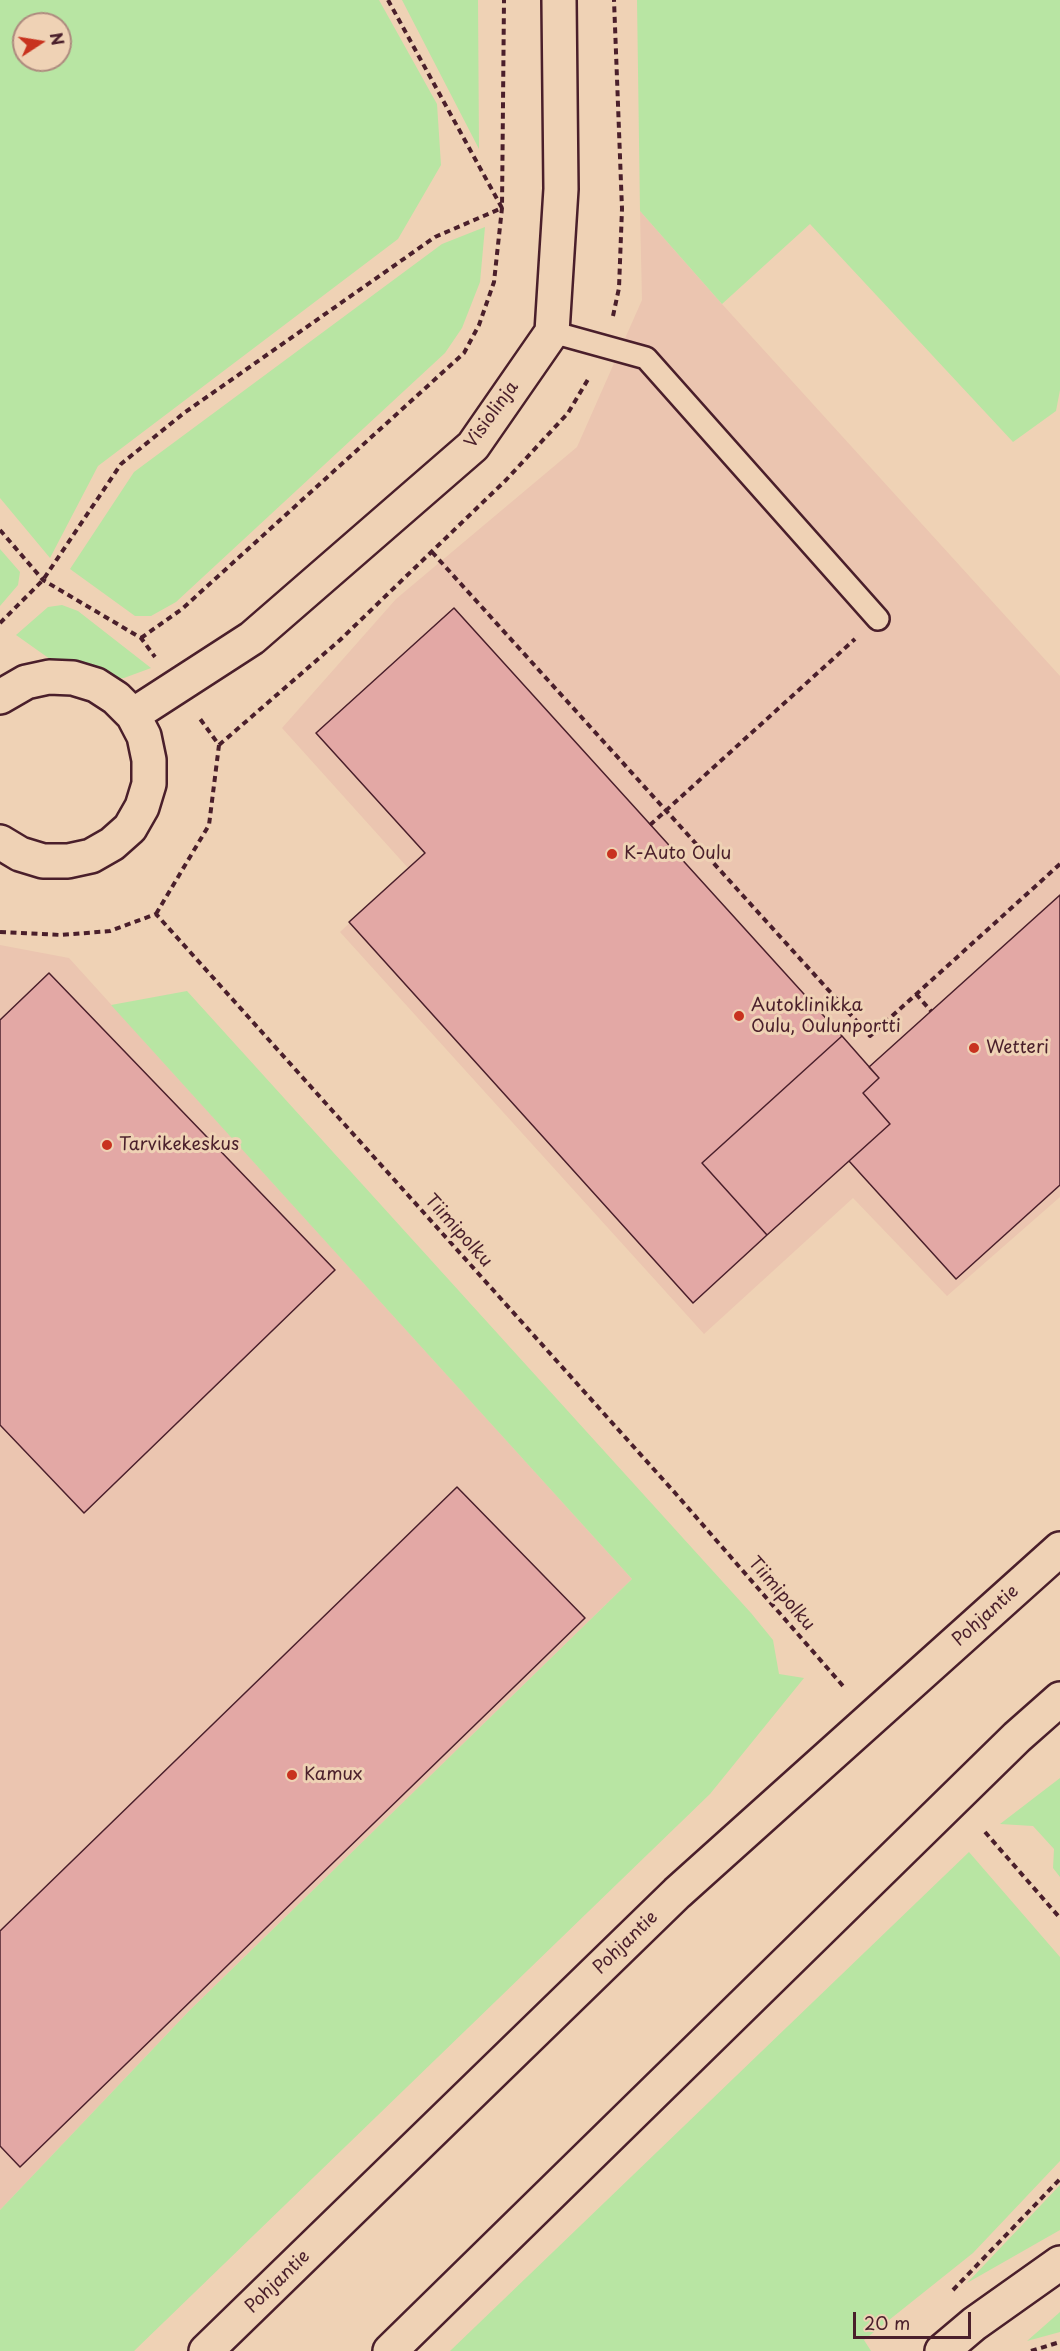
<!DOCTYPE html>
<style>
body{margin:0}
#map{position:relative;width:1060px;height:2351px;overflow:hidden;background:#efd2b5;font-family:"Playpen Sans",sans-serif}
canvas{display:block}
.north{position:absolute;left:12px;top:12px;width:60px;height:60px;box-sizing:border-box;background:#efd2b5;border:2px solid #ad8a7e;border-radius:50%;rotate:78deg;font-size:16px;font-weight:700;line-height:24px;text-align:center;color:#4a1f2b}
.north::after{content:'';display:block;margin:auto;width:21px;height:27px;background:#c8321e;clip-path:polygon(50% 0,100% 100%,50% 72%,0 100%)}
.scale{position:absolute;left:853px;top:2312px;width:118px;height:27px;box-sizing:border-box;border:3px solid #4a1f2b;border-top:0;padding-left:8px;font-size:18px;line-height:21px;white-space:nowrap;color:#4a1f2b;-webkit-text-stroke:4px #efd2b5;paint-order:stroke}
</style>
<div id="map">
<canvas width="1060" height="2351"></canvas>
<div class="north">N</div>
<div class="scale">20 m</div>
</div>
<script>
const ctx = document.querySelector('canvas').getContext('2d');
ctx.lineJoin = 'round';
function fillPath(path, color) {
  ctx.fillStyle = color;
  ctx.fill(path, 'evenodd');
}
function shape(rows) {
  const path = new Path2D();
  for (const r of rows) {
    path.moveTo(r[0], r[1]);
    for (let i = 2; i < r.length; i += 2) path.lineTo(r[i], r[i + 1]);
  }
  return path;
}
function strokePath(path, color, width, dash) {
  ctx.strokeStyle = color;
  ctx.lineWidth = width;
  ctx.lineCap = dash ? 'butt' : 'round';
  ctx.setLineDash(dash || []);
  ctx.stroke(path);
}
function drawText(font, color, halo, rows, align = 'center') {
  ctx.font = font + ' "Playpen Sans",sans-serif';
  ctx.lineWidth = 6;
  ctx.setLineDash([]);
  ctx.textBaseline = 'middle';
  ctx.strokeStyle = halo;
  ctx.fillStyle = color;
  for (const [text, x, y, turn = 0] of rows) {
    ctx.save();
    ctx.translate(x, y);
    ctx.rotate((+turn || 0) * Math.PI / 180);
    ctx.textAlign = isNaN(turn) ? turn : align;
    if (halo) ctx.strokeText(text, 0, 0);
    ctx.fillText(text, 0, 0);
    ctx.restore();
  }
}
fillPath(shape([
 [640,211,722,304,1060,676,1060,1197,947,1296,853,1198,704,1334,340,932,408,868,282,728,396,599,577,447,642,300],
 [0,945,69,958,632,1579,189,2011,0,2210]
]), '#ebc5b0');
fillPath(shape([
 [0,0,379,0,437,104,441,165,398,239,98,466,50,558,0,498],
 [24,24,60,24,60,60,24,60],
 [402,0,478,0,479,149],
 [637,0,1060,0,1060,390,1056,411,1013,442,810,224,722,304,640,211],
 [485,227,480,282,462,328,445,353,176,602,151,616,135,616,70,569,134,472,442,244],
 [0,549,20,572,18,585,0,606],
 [62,605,78,611,151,668,124,678,95,679,64,669,16,635,48,607],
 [187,991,751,1613,773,1640,779,1674,804,1678,710,1794,134,2351,0,2351,0,2210,189,2011,632,1579,111,1005],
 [1060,1778,1060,1877,1053,1868,1054,1849,1033,1826,1000,1824],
 [969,1852,1060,1957,1060,2161,973,2253,864,2340,871,2351,450,2351],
 [1060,2185,1060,2230,967,2283],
 [1060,2312,1060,2332,1027,2341]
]), '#b8e5a3');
const building = shape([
 [454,608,842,1036,702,1163,767,1235,693,1303,349,922,425,853,316,733,454,608],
 [1060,895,1060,1185,956,1279,849,1161,890,1124,863,1093,879,1078,869,1067,1060,895],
 [49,973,335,1270,84,1513,0,1425,0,1020,49,973],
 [842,1036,879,1078,863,1093,890,1124,767,1235,702,1163,842,1036],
 [457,1487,585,1618,20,2167,0,2146,0,1931,457,1487]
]);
fillPath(building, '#e3a8a5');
strokePath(building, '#4a1f2b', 1.5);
const service = shape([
 [552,332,646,358,878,619]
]);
const minor = shape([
 [0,697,26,682,49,677,73,678,96,685,116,698,133,715,144,736,149,760,149,784,142,807,130,828,112,844,91,856,68,861,43,861,20,854,0,842],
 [133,715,252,638,473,446,552,332,561,189,559,0]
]);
const tertiary = shape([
 [942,2351,974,2324,1060,2263]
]);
const motorway = shape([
 [206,2351,677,1893,1060,1549],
 [390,2351,1017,1737,1060,1699]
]);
strokePath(service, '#4a1f2b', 26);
strokePath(minor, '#4a1f2b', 38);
strokePath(tertiary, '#4a1f2b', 38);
strokePath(motorway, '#4a1f2b', 38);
strokePath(shape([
 [613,316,619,288,622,209,614,0],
 [0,530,43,580,141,638,155,657],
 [432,552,870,1036,1060,864],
 [0,623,43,580,121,464,184,413,435,237,502,208,388,0],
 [141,638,182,609,464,353,479,325,494,282,502,208,504,0],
 [219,745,340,640,506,480,568,413,590,376],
 [650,825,855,639],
 [156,914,209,825,219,745,198,716],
 [0,932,61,935,110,931,156,914,676,1494,843,1686],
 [916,994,931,1011],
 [985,1832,1060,1918],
 [953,2290,1060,2179],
 [1031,2351,1060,2342]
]), '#4a1f2b', 4, [6, 4.5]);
strokePath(service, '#efd2b5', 21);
strokePath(minor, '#efd2b5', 33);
strokePath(tertiary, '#efd2b5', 33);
strokePath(motorway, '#efd2b5', 33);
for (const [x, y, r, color] of [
 [612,854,6,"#c8321e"],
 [739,1016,6,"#c8321e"],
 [974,1048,6,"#c8321e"],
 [107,1145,6,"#c8321e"],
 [292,1775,6,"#c8321e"]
]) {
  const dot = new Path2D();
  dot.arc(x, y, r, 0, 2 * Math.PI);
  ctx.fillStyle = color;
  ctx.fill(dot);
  strokePath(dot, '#efd2b5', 2);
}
drawText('18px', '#4a1f2b', '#efd2b5', [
 ["Visiolinja",492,415,-54],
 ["Tiimipolku",458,1231,48],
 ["Tiimipolku",781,1594,49],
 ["Pohjantie",986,1616,-42],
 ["Pohjantie",626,1943,-44],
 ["Pohjantie",278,2282,-44]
]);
drawText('18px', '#4a1f2b', '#efd2b5', [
 ["K-Auto Oulu",624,854],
 ["Autoklinikka",751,1006],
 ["Oulu, Oulunportti",751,1027],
 ["Wetteri",986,1048],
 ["Tarvikekeskus",119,1145],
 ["Kamux",304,1775]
], 'left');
</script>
